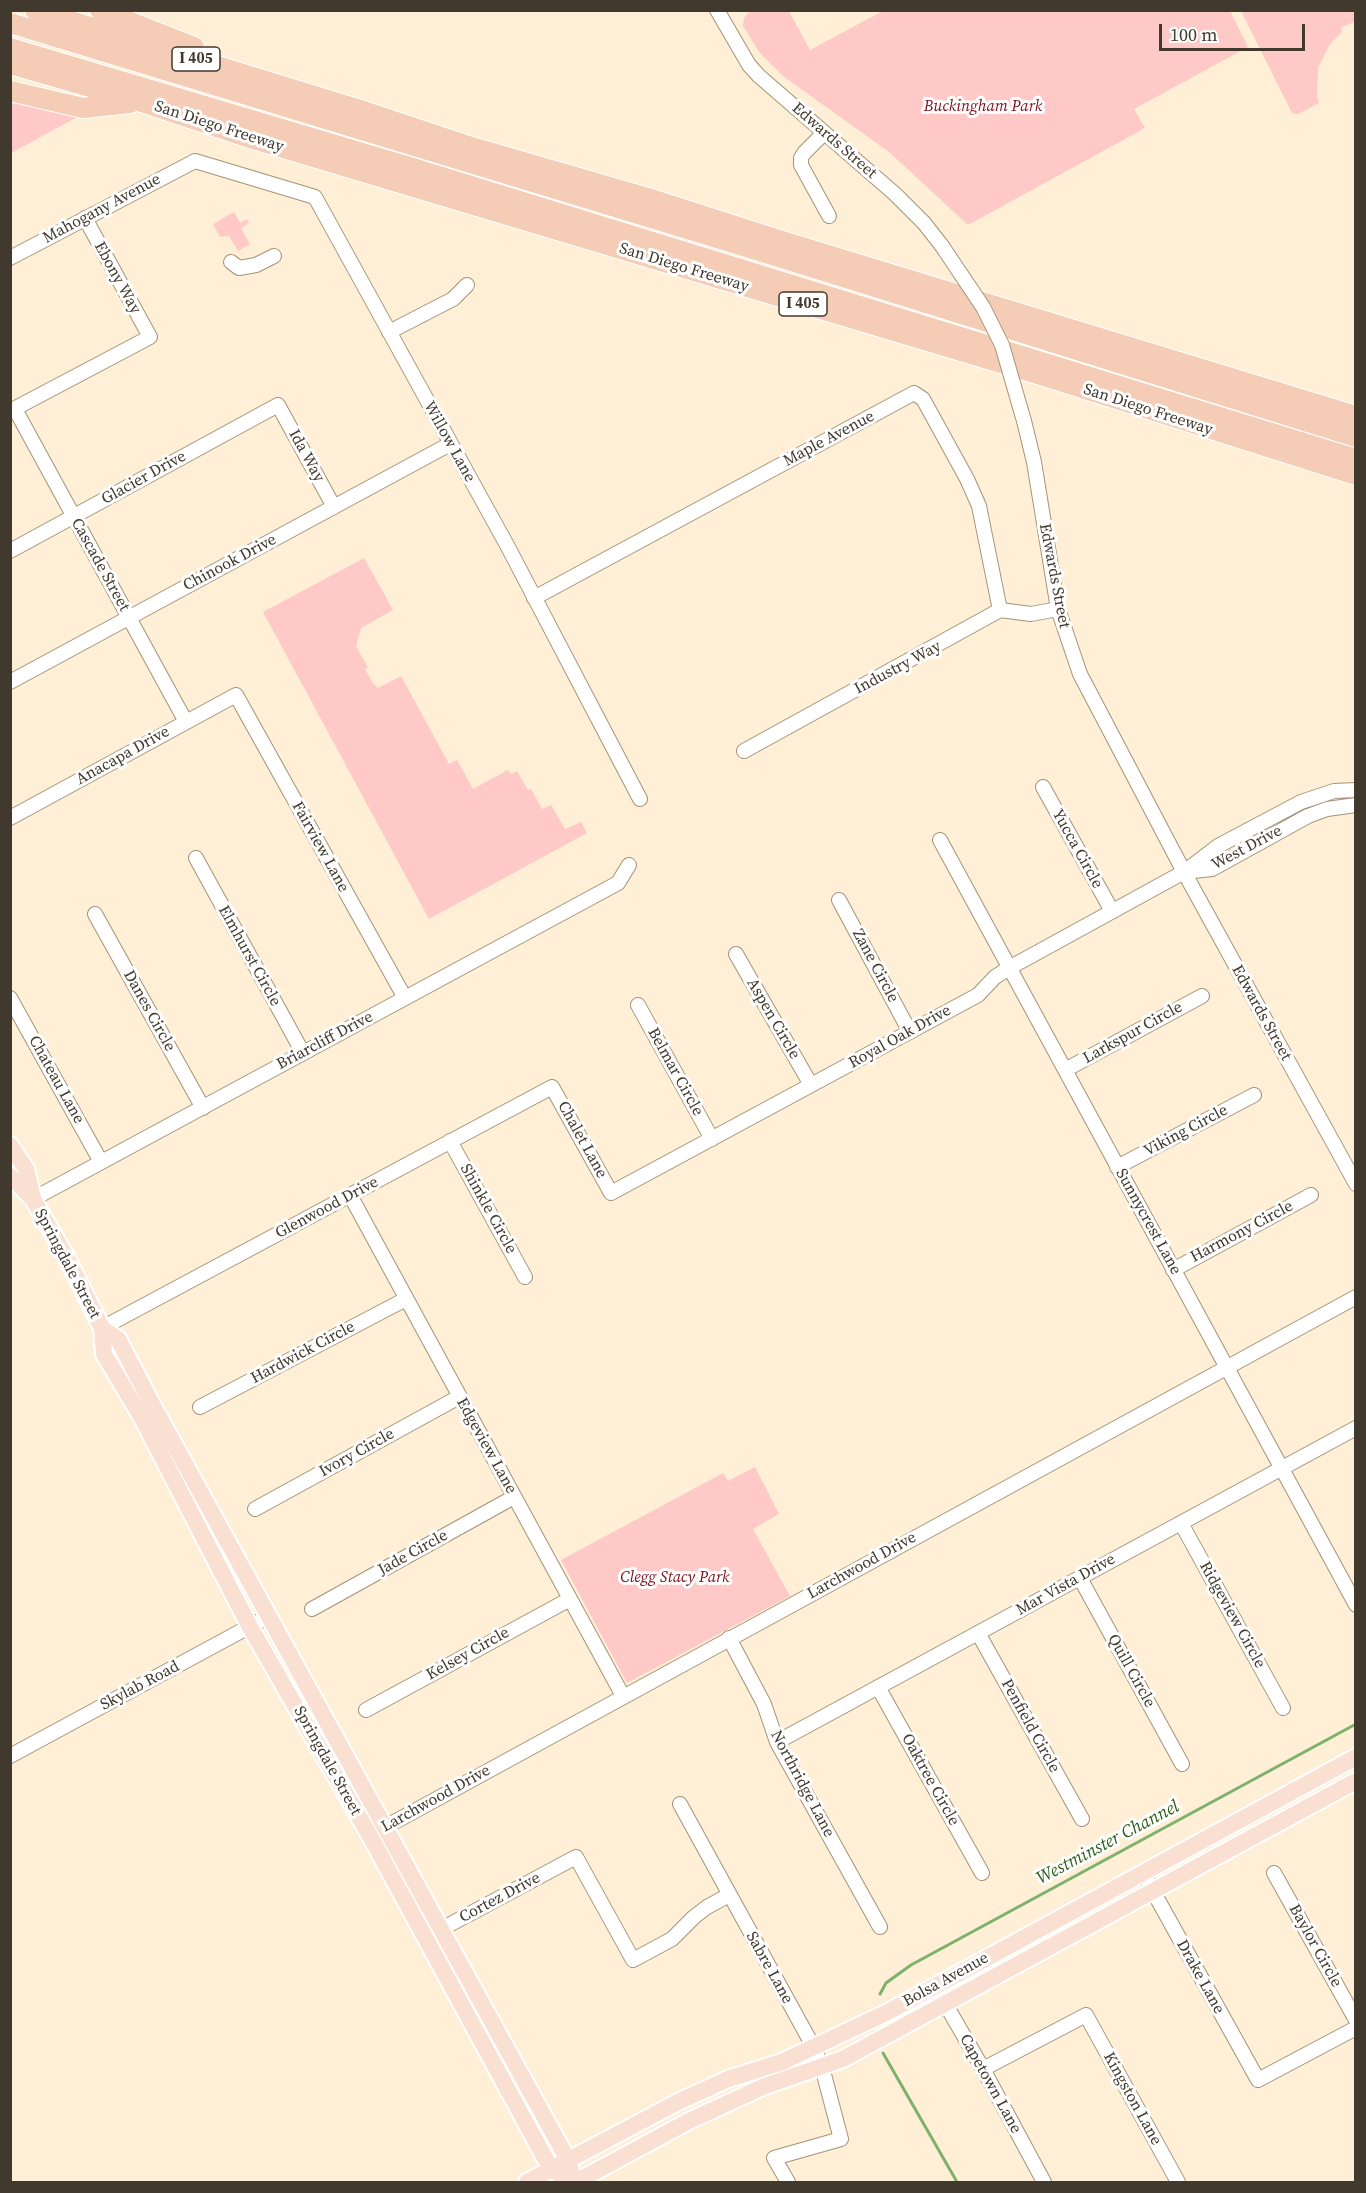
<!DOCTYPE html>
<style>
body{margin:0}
#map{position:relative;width:1366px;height:2193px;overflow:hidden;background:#feefd6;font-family:"Source Serif 4",serif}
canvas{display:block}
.frame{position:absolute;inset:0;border:12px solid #41392d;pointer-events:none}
.scale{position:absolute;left:1159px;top:24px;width:146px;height:27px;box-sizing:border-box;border:3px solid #41392d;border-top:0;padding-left:8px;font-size:18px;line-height:21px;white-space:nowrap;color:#41392d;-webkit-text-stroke:4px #fff;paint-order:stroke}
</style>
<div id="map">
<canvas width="1366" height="2193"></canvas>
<div class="frame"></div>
<div class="scale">100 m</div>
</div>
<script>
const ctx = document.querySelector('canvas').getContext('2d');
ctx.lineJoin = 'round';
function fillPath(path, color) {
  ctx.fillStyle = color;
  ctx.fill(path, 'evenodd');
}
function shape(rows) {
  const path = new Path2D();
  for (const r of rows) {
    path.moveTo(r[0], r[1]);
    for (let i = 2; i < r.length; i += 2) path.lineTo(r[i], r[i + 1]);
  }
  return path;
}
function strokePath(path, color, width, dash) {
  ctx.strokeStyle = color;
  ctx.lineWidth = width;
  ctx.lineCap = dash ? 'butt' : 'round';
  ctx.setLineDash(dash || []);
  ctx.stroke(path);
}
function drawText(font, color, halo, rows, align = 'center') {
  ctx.font = font + ' "Source Serif 4",serif';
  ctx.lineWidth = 6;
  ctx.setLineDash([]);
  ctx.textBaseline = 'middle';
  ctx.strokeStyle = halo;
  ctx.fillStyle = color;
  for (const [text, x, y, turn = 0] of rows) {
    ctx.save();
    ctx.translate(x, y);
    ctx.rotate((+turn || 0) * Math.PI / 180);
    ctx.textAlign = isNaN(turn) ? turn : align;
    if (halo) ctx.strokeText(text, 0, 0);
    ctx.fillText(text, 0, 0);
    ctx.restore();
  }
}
fillPath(shape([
 [1230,11,1248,47,1134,109,1145,128,968,225,889,152,783,76,759,52,743,26,744,18,750,11,789,11,810,50,883,11],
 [1241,11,1355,11,1355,22,1341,27,1342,32,1330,44,1318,68,1317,96,1319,103,1298,114,1292,113],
 [11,103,24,104,79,116,11,153],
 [234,212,240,223,247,219,249,223,241,228,250,244,238,251,229,236,220,237,213,224],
 [364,558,393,610,361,628,356,646,368,668,365,669,372,682,378,688,401,676,449,764,457,760,473,789,508,770,511,774,517,771,528,790,531,789,542,809,551,805,565,829,581,822,587,833,429,919,263,612],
 [755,1467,779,1514,753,1529,790,1596,627,1683,561,1560,723,1473,728,1481]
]), '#fec9c6');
strokePath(shape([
 [880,1994,886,1983,911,1965,1356,1724],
 [883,2053,957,2182]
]), '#7db16c', 3);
const minor = shape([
 [717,10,749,65,759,76,895,194,924,223,942,246],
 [824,133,804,153,801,158,801,165,829,216],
 [10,258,195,161,315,197,508,547,640,799],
 [231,262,239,268,256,265,274,256],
 [389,332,453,299,467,285],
 [15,409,186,722],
 [10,411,150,337,85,218],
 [1024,421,1034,462,1058,609,1080,674,1184,872,1356,1184],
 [10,551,278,405,334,507],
 [534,598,914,393,923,399,967,479,979,506,1000,610],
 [10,682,450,444],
 [744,751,1000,610,1031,614,1058,609],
 [1043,787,1112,911],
 [10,818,236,695,405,998],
 [940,840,1356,1605],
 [196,858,303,1053],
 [1184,872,1212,869,1308,816,1327,809,1356,805],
 [839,900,910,1032],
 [95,914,203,1108],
 [736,954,811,1085],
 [10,998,101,1162],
 [638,1005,712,1139],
 [1065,1070,1202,996],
 [450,1141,525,1277],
 [1117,1167,1254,1095],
 [350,1195,623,1696],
 [33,1199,618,883,629,865],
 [1173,1270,1311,1195],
 [102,1328,552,1087,611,1193,978,995,995,977,1009,968,1184,872,1218,846,1301,802,1334,791,1356,790],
 [200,1407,406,1299],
 [255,1509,459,1397],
 [1181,1523,1283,1708],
 [1080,1578,1182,1764],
 [312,1609,514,1497],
 [978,1633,1082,1819],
 [729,1638,764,1704,777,1742,880,1927],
 [878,1687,982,1873],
 [366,1710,570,1599],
 [777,1742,1356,1428],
 [10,1756,269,1616],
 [680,1804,814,2048,822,2067,841,2139,774,2158,788,2182],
 [378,1831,1356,1297],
 [1143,1873,1258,2080,1356,2028],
 [1274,1873,1356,2020],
 [434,1933,576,1857,633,1960,672,1939,694,1917,707,1907,729,1895],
 [935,1986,983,2069,1044,2182],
 [983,2069,1086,2015,1178,2182]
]);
const major = shape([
 [10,1145,26,1169,33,1198],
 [10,1176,33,1199,69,1262,102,1328,104,1354,142,1418,250,1627,370,1836,551,2169,572,2182],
 [102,1328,118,1339,153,1406,568,2160,574,2182],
 [527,2182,678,2102,728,2079,782,2062,886,2013,1356,1757],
 [576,2182,689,2121,765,2086,843,2059,1356,1781]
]);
const highway = shape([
 [35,10,357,109,465,145,648,198,782,241,1356,416],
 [100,10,194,47],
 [10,23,753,249,1356,437],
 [10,48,413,168,1356,459],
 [10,64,142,102,250,138,1041,375,1356,475],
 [10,91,83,108,130,103]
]);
strokePath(minor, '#a49376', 16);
strokePath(major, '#fff', 20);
strokePath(highway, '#fff', 22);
strokePath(minor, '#fff', 14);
strokePath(major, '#f9e0d3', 16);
strokePath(highway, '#f5ccb5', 20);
const minorBridge = shape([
 [942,246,983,307,1002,345,1024,421]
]);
strokePath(minorBridge, '#a49376', 16, []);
strokePath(minorBridge, '#fff', 14);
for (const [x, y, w] of [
 [196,59,48],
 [803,304,48]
]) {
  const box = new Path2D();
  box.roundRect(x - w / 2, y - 12, w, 24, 4.5);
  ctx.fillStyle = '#fff';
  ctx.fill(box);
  strokePath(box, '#41392d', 1.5);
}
drawText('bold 15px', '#41392d', null, [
 ["I 405",196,59],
 ["I 405",803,304]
]);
drawText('italic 16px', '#7c101d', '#fff', [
 ["Buckingham Park",983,107],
 ["Clegg Stacy Park",675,1578]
]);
drawText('16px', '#41392d', '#fff', [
 ["San Diego Freeway",219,127,18],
 ["Edwards Street",834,141,41],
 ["Mahogany Avenue",102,209,-28],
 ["San Diego Freeway",684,268,17],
 ["Ebony Way",117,278,61],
 ["San Diego Freeway",1148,410,18],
 ["Maple Avenue",829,439,-28],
 ["Willow Lane",449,442,61],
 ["Ida Way",306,456,61],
 ["Glacier Drive",144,478,-29],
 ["Chinook Drive",230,563,-28],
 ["Cascade Street",100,565,61],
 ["Edwards Street",1054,576,79],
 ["Industry Way",898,668,-28],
 ["Anacapa Drive",123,756,-29],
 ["Fairview Lane",320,847,61],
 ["West Drive",1247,848,-28],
 ["Yucca Circle",1077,849,61],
 ["Elmhurst Circle",249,956,61],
 ["Zane Circle",875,966,62],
 ["Danes Circle",149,1011,61],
 ["Edwards Street",1261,1013,61],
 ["Aspen Circle",773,1019,60],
 ["Larkspur Circle",1133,1033,-29],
 ["Royal Oak Drive",900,1037,-29],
 ["Briarcliff Drive",325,1041,-28],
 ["Belmar Circle",675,1072,61],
 ["Chateau Lane",56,1080,61],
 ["Viking Circle",1186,1131,-28],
 ["Chalet Lane",582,1140,61],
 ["Glenwood Drive",327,1208,-28],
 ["Shinkle Circle",488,1209,61],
 ["Sunnycrest Lane",1148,1222,61],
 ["Harmony Circle",1242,1232,-28],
 ["Springdale Street",67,1264,62],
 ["Hardwick Circle",303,1353,-28],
 ["Edgeview Lane",486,1446,61],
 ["Ivory Circle",357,1453,-29],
 ["Jade Circle",413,1553,-29],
 ["Larchwood Drive",862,1566,-29],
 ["Mar Vista Drive",1066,1585,-29],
 ["Ridgeview Circle",1232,1615,61],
 ["Kelsey Circle",468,1654,-29],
 ["Quill Circle",1131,1671,61],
 ["Skylab Road",140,1686,-28],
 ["Penfield Circle",1030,1726,61],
 ["Springdale Street",327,1761,61],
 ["Oaktree Circle",930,1780,61],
 ["Northridge Lane",802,1784,62],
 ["Larchwood Drive",436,1799,-29],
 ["Cortez Drive",500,1898,-28],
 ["Baylor Circle",1315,1946,61],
 ["Sabre Lane",769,1968,61],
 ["Drake Lane",1200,1977,61],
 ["Bolsa Avenue",946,1980,-29],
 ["Capetown Lane",990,2084,61],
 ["Kingston Lane",1132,2099,61]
]);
drawText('italic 18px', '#2d5e1a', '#fff', [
 ["Westminster Channel",1108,1843,-28]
]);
</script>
